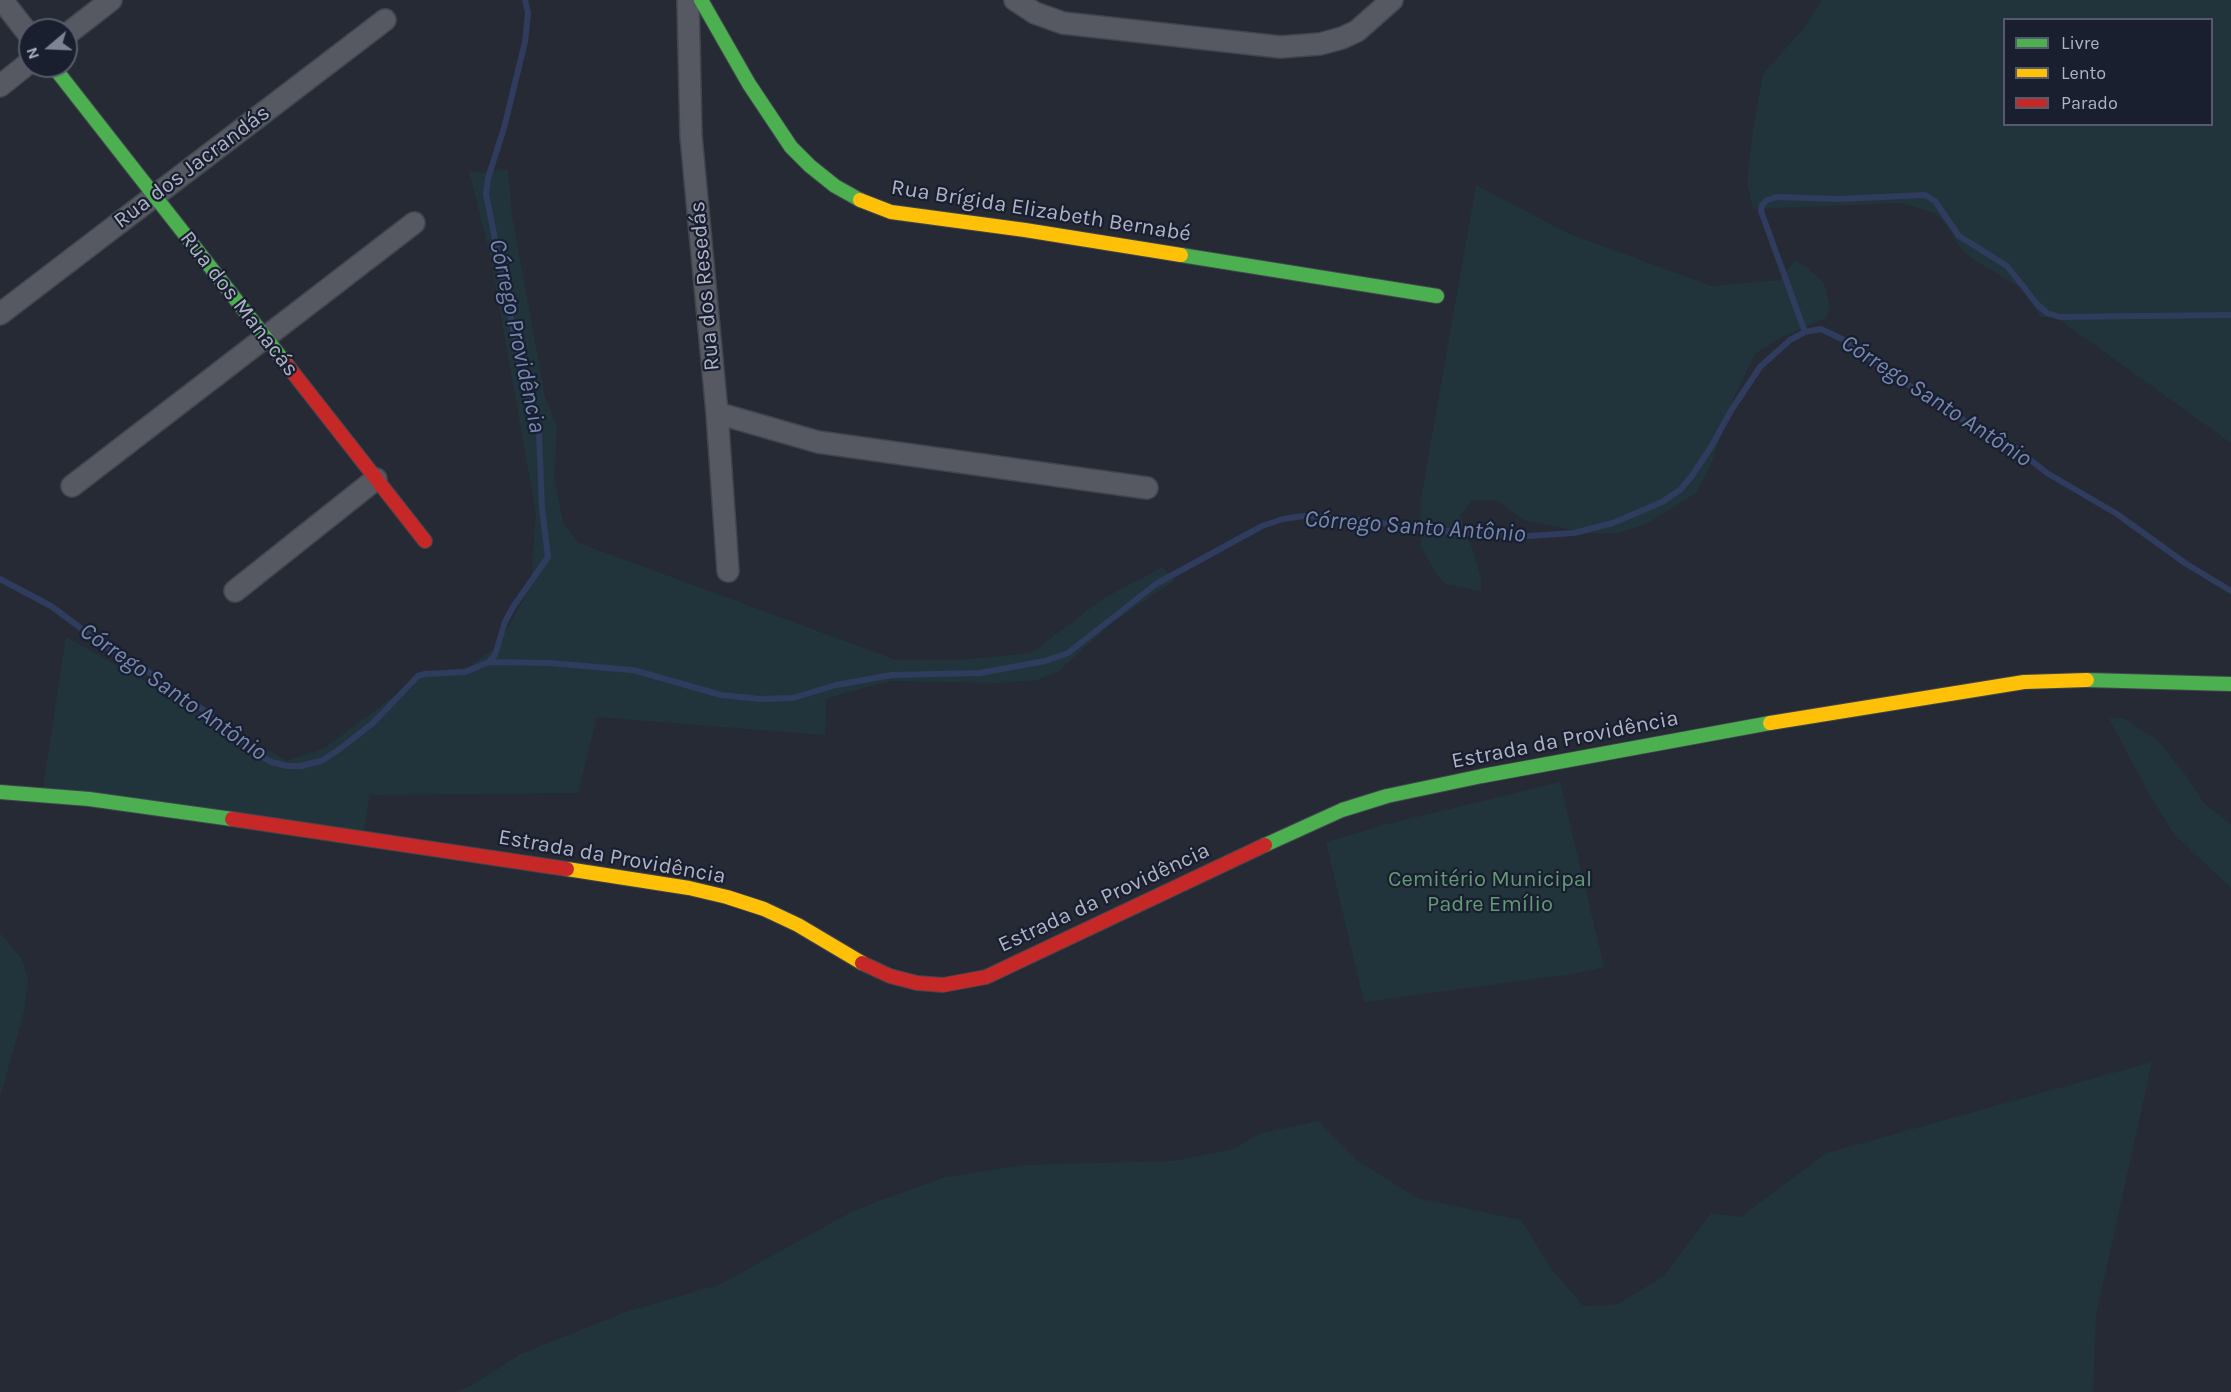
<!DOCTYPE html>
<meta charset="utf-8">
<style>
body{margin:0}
#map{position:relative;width:2231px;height:1392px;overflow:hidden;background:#252a35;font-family:Karla,sans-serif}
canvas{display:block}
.legend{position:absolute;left:2003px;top:18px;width:210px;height:108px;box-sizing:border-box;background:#191f2f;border:2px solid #555b6c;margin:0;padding:8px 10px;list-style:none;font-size:18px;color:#aeb4c7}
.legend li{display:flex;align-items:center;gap:12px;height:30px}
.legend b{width:30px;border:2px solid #555b6c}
.north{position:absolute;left:18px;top:18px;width:60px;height:60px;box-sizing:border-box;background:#191f2f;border:2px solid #555b6c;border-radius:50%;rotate:251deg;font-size:16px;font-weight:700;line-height:24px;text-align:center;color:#aeb4c7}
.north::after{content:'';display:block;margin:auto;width:21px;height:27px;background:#7e8494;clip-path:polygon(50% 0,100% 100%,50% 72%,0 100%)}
</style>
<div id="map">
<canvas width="2231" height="1392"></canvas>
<ul class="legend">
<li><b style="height:8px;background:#4caf50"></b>Livre</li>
<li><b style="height:8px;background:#ffc107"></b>Lento</li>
<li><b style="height:8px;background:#c62828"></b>Parado</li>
</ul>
<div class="north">N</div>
</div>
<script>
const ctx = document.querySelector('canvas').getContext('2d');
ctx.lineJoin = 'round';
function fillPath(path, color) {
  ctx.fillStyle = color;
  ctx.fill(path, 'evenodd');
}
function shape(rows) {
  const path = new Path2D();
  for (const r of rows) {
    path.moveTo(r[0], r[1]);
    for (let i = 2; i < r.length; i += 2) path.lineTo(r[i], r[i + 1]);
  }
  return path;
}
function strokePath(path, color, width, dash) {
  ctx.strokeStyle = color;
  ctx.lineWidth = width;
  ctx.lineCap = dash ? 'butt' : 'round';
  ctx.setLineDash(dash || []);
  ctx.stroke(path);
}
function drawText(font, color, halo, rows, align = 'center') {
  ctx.font = font + ' Karla,sans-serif';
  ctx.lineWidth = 4.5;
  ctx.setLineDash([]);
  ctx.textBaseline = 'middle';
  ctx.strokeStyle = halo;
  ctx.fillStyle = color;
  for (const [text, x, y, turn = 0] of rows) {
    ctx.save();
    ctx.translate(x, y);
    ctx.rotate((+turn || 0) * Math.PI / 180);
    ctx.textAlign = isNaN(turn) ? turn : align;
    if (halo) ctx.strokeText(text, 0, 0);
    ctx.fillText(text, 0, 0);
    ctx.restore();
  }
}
fillPath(shape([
 [1822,0,2231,0,2231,443,2057,318,2041,317,2021,288,1976,261,1960,248,1946,224,1935,213,1900,203,1753,209,1747,183,1752,136,1763,74,1805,27],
 [2004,20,2212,20,2212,124,2004,124],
 [508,169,512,216,545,397,557,427,554,478,564,525,579,543,896,660,959,660,1031,653,1104,598,1163,567,1175,580,1112,623,1059,671,1037,680,998,683,891,681,848,692,826,699,825,735,597,717,578,793,370,795,362,841,42,794,66,637,287,761,323,749,397,694,417,674,468,667,497,647,531,586,536,513,490,254,469,171,481,173],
 [1476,185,1567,233,1711,286,1780,280,1795,260,1807,267,1824,283,1830,307,1826,318,1778,339,1755,354,1733,399,1710,467,1696,493,1646,524,1618,533,1588,533,1524,520,1496,500,1473,500,1460,516,1474,554,1481,579,1481,591,1446,584,1438,576,1421,547,1421,499],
 [2108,717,2125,719,2158,741,2185,774,2204,803,2231,825,2231,888,2174,834,2149,794],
 [1560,782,1604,967,1578,973,1364,1002,1326,842,1384,825],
 [0,933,22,959,28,980,24,1012,0,1098],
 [2152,1062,2096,1315,2093,1392,456,1392,474,1384,521,1354,626,1312,721,1284,855,1210,942,1178,1024,1165,1173,1161,1234,1149,1259,1134,1318,1121,1358,1161,1417,1198,1521,1220,1550,1267,1583,1306,1617,1305,1665,1275,1711,1213,1740,1217,1827,1153]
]), '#22343b');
strokePath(shape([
 [1805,332,1761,211,1762,205,1767,200,1777,197,1838,199,1925,195,1935,201,1959,236,2007,266,2037,304,2047,313,2060,317,2231,315],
 [0,579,51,606,109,649,141,667,205,711,257,754,271,762,287,766,301,766,321,761,337,751,373,723,418,676,425,674,465,672,489,662,549,663,633,670,721,695,761,699,793,698,836,685,892,675,980,673,1045,661,1068,653,1156,584,1262,526,1283,519,1303,516,1346,518,1414,528,1492,535,1529,536,1574,533,1613,523,1662,502,1680,490,1691,477,1711,447,1732,409,1760,367,1790,340,1805,332,1821,329,1844,340,1898,379,1943,405,1967,423,2018,450,2047,473,2117,514,2185,563,2231,591],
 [489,662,495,655,505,622,513,607,548,557,542,508,539,433,533,417,522,373,486,194,488,178,504,128,525,42,528,13,525,0]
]), '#2f3c5d', 6);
const street = shape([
 [2,0,30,36],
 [688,0,691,136,717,413,728,571],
 [1015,0,1035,13,1063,23,1280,47,1320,44,1342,38,1357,31,1392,0],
 [66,35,111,0],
 [0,86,30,62],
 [0,314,385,20],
 [717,413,818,442,1147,488],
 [72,486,414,223],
 [235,591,376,479]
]);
const fast = shape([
 [701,0,749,84,791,147,810,166,835,186,860,200],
 [53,66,287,365],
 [1181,255,1437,296],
 [2087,680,2231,684],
 [0,792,89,799,232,819],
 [1265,845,1342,810,1387,796,1482,776,1770,723]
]);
const slow = shape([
 [860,200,891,212,1025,230,1181,255],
 [1770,723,2024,682,2087,680],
 [567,869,689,888,727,897,764,909,798,925,862,963]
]);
const jam = shape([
 [287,365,425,541],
 [232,819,567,869],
 [862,963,890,976,917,983,943,985,986,977,1265,845]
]);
strokePath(street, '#41454d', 24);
strokePath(fast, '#41454d', 16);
strokePath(slow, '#41454d', 16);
strokePath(jam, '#41454d', 16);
strokePath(street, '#565862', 21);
strokePath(fast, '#4caf50', 14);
strokePath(slow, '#ffc107', 14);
strokePath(jam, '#c62828', 14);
drawText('22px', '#aeb4c7', '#191f2f', [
 ["Rua dos Jacrandás",192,167,-37],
 ["Rua Brígida Elizabeth Bernabé",1041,211,9],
 ["Rua dos Resedás",705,286,-95],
 ["Rua dos Manacás",239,304,52],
 ["Estrada da Providência",1565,740,-11],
 ["Estrada da Providência",612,857,10],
 ["Estrada da Providência",1104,898,-25]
]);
drawText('22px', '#639a76', '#191f2f', [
 ["Cemitério Municipal",1490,880],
 ["Padre Emílio",1490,905]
]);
drawText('italic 24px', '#7486b2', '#191f2f', [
 ["Córrego Providência",517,336,78],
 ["Córrego Santo Antônio",1936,401,33],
 ["Córrego Santo Antônio",1415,527,4],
 ["Córrego Santo Antônio",173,692,35]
]);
</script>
